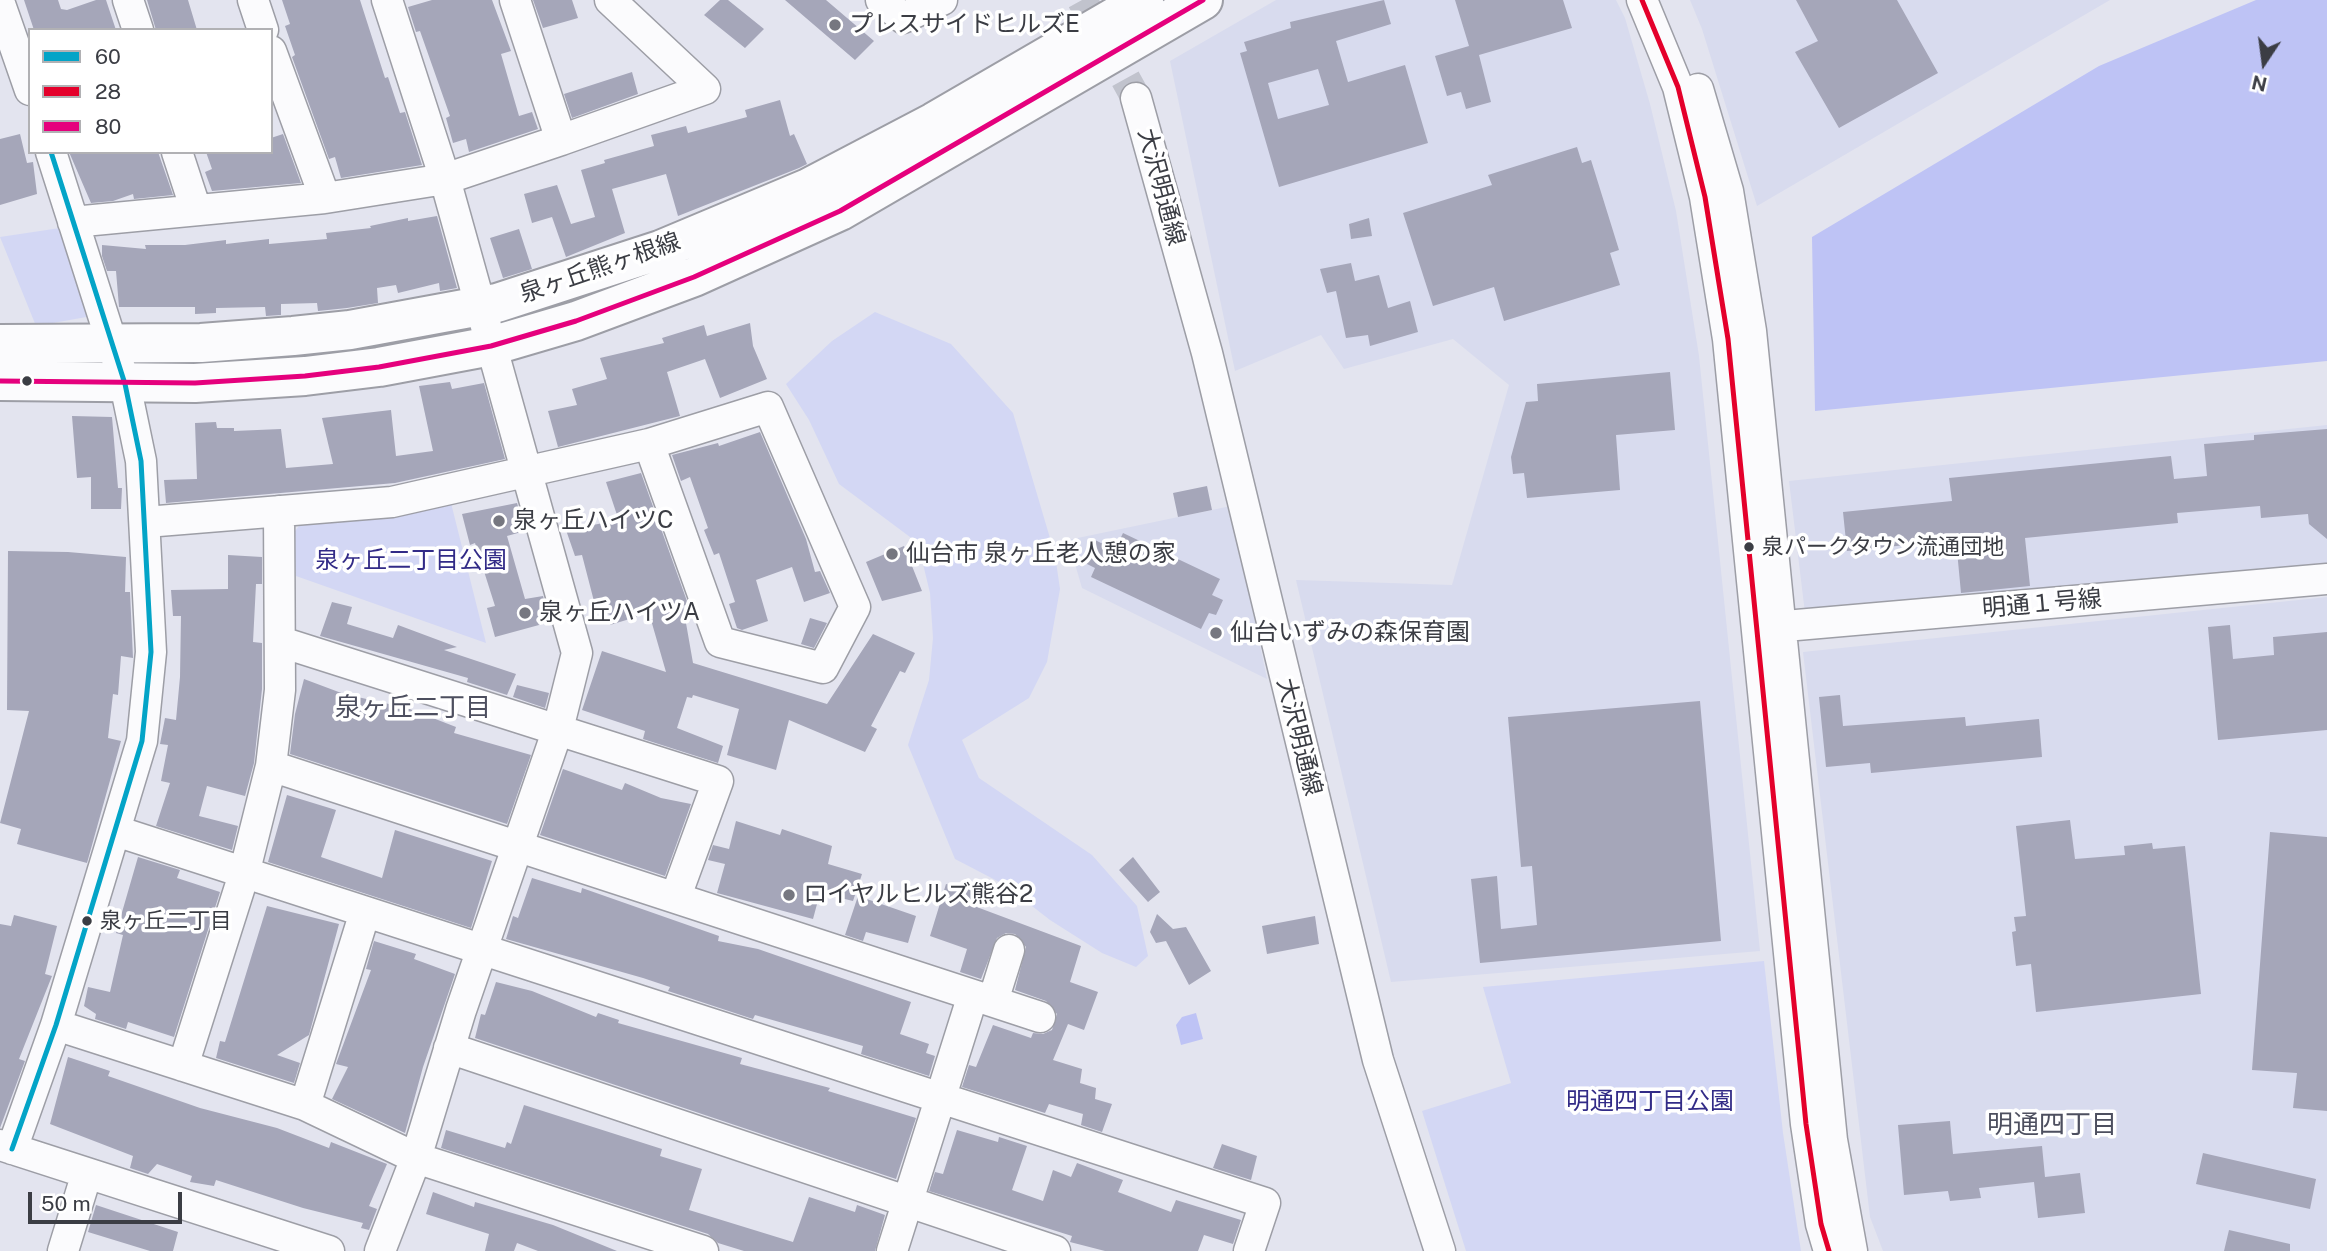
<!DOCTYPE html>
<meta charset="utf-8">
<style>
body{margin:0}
#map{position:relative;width:2327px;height:1251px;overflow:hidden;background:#e3e4ef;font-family:"Public Sans",sans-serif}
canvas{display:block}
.legend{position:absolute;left:28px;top:28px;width:245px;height:126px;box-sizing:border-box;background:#fff;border:2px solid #b1b1b4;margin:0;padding:9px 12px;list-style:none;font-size:21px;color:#3b3d44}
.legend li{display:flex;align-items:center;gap:14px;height:35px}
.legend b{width:35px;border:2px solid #b1b1b4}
.north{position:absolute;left:2229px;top:28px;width:70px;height:70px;-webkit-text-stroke:5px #fff;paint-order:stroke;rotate:193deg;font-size:19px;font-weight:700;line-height:28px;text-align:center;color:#3b3d44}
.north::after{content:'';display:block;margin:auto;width:24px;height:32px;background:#3b3d44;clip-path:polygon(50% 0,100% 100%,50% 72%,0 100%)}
.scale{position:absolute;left:28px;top:1192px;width:154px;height:32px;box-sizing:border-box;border:4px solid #3b3d44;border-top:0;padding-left:9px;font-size:21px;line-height:24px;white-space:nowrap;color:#3b3d44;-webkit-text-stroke:5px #fff;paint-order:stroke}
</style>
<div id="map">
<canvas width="2327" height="1251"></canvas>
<ul class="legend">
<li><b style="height:9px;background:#03a4c7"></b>60</li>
<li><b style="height:9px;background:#e4002b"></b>28</li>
<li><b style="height:9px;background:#e5007d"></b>80</li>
</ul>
<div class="north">N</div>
<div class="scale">50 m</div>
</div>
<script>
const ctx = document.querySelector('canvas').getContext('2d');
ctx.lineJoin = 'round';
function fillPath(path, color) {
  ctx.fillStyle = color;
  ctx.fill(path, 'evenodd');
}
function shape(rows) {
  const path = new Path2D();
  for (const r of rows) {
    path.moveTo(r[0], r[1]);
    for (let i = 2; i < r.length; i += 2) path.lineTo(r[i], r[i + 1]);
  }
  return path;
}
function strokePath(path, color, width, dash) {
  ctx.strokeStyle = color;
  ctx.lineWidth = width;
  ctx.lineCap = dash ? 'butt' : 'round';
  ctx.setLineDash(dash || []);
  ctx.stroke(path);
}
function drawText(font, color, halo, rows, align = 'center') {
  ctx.font = font + ' "Public Sans","Noto Sans JP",sans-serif';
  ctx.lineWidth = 7;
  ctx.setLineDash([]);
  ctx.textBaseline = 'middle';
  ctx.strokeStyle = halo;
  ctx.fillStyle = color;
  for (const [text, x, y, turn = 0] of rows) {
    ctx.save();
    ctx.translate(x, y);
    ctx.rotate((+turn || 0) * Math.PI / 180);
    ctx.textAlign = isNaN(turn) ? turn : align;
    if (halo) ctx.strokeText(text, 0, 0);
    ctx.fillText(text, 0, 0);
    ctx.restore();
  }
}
fillPath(shape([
 [1276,0,1616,0,1625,18,1650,104,1676,211,1699,356,1760,951,1391,982,1296,580,1452,585,1509,385,1453,339,1344,369,1321,335,1235,371,1170,61],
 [1690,0,2110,0,1757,206,1702,29],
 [2327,425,2327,565,1805,613,1789,481],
 [1231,506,1267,679,1082,588,1068,540],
 [2327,597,2327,1251,1883,1251,1870,1217,1803,652]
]), '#d8dbee');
fillPath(shape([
 [60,228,92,316,36,326,0,237],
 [875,312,951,344,1013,413,1055,555,1060,589,1047,662,1029,698,962,740,979,778,1092,855,1137,906,1148,956,1136,967,1102,953,1050,920,1005,885,955,859,908,745,929,680,933,638,930,593,918,543,839,484,809,420,786,384,832,341],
 [451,503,486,643,296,576,292,535,302,522],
 [1764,961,1783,1133,1801,1251,1466,1251,1422,1111,1511,1083,1483,987]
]), '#d3d7f4');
fillPath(shape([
 [2256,0,2327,0,2327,361,1815,411,1812,237,2099,66],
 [1196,1013,1203,1039,1181,1045,1176,1025,1182,1017]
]), '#bec3f5');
fillPath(shape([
 [24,0,58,0,61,9,67,10,96,0,106,0,116,30,34,30],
 [147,0,188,0,197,30,156,30],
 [282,0,360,0,385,78,388,77,400,113,405,112,422,165,341,178,335,157,329,159,292,57,295,55,285,26,290,24],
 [432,0,492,0,511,51,501,54,519,116,532,112,538,129,469,152,466,139,453,143,446,118,450,116,420,31,416,32,408,7],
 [533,0,572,0,578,18,543,28],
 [720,0,728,0,764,29,745,48,704,15],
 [785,0,826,0,874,41,855,60],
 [1384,0,1391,24,1336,41,1348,82,1405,65,1428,143,1279,187,1240,53,1247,51,1244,42,1291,28,1290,22],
 [1318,69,1329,105,1278,119,1268,83],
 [1455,0,1563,0,1572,28,1479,55,1491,102,1466,109,1461,92,1447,96,1435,56,1469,46],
 [1796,0,1897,0,1938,73,1839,128,1795,52,1818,41],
 [632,72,638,94,572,118,564,94],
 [780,100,790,136,794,134,807,164,799,168,678,216,666,174,612,189,625,233,566,257,552,217,532,223,524,194,557,185,571,224,595,217,581,170,605,163,604,160,654,146,651,135,686,126,688,133,747,117,745,110],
 [20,134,27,163,33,162,37,194,0,205,0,139],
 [283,134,301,183,212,191,205,172,212,169,206,152,271,152,271,138],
 [1577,147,1582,163,1591,160,1619,250,1610,253,1620,285,1504,321,1494,287,1433,306,1403,213,1492,185,1488,175],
 [69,152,158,152,173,195,134,199,133,194,113,201,91,203],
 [437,216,457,288,440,291,439,283,398,293,396,285,377,288,378,303,347,308,318,311,317,303,281,304,281,315,266,316,265,307,216,308,216,313,195,314,195,307,119,307,116,271,107,271,102,256,102,245,146,249,145,245,185,245,226,240,226,244,269,239,269,244,327,239,326,233,371,228,370,226,408,218,408,221],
 [1369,218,1372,236,1351,239,1349,224],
 [519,229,532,269,503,278,490,238],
 [1351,263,1355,281,1379,275,1388,308,1410,301,1418,332,1370,346,1368,335,1346,338,1336,291,1327,293,1320,269],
 [750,323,753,346,767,379,720,398,705,359,667,372,680,416,558,447,548,411,577,405,572,389,607,379,600,358,664,343,662,338,704,325,707,336],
 [1670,372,1675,430,1616,435,1620,490,1527,498,1524,473,1513,474,1511,457,1526,402,1538,401,1537,384],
 [450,382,452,389,484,383,505,459,395,483,166,503,164,480,197,479,195,423,216,422,217,428,234,428,234,431,281,429,286,468,333,464,322,418,391,410,396,456,433,451,419,386],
 [72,416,112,417,118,488,122,488,121,509,91,509,91,477,77,478],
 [2327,429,2327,539,2309,524,2308,514,2261,518,2260,506,2177,513,2178,523,2025,538,2030,586,1961,593,1956,540,1847,551,1843,512,1952,501,1949,478,2171,456,2174,479,2207,476,2204,444,2254,440,2254,435],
 [760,432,806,539,815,572,820,571,830,593,804,602,792,567,756,580,768,621,742,630,737,628,729,604,735,602,719,553,714,555,704,530,708,528,690,477,681,481,672,455,718,443,719,446],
 [641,473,688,604,683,606,693,663,827,704,873,634,915,653,905,673,900,671,871,726,877,729,865,752,789,720,776,770,727,755,739,709,693,695,692,698,687,697,677,728,723,746,718,763,643,739,645,731,582,710,602,651,666,672,649,613,610,625,613,616,596,609,582,555,575,556,566,530,614,521,613,517,617,515,606,482],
 [1207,486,1212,510,1178,517,1173,493],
 [517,503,525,531,507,536,525,599,543,596,550,622,495,637,487,608,495,606,475,543,470,545,462,514],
 [1123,533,1220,579,1212,595,1223,600,1216,615,1209,613,1201,629,1091,577,1095,568,1083,562,1093,539,1115,550],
 [904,546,922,591,882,601,866,562],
 [8,551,68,552,126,557,125,592,130,592,133,658,121,656,118,695,113,694,108,738,121,741,87,863,17,844,21,829,0,823,29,711,7,710],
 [228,555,262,557,262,584,256,584,253,642,262,643,262,689,254,763,245,796,207,786,199,816,238,826,232,850,156,826,170,783,161,781,168,745,160,744,165,718,176,720,180,677,181,616,173,616,171,590,228,589],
 [332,602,352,607,347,624,393,638,398,625,457,647,444,650,516,674,507,695,467,682,468,678,320,636],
 [810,618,827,623,814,648,801,644],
 [2230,625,2233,659,2274,655,2273,637,2327,632,2327,730,2218,740,2208,627],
 [304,679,344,694,407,708,456,727,454,733,531,755,507,824,290,754,295,714],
 [517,685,549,693,545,708,513,697],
 [1840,695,1843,726,1965,717,1966,726,2039,719,2042,757,1871,773,1870,763,1826,767,1819,697],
 [1700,701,1721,941,1480,963,1471,879,1497,876,1501,929,1537,925,1532,866,1521,867,1508,717],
 [563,769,622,790,625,783,661,798,691,804,665,876,540,835],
 [287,795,336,810,321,857,382,878,395,830,492,861,471,928,268,862],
 [2070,820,2075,859,2125,855,2124,846,2152,843,2153,849,2185,846,2201,994,2036,1012,2031,964,2016,966,2012,932,2016,931,2014,917,2026,916,2016,826],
 [736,821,780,835,782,829,832,846,828,864,862,874,853,901,820,893,813,919,717,893,725,864,708,860,713,845,729,849],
 [2270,832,2327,837,2327,1111,2293,1108,2297,1073,2252,1070],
 [138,857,180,870,177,878,220,892,174,1037,128,1022,126,1029,95,1019,96,1014,84,1006,88,987,110,992,123,935,116,933],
 [1133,857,1160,892,1148,902,1119,870],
 [532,878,581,893,582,888,719,936,718,941,758,949,911,1002,900,1034,929,1044,926,1053,935,1056,929,1076,861,1054,863,1046,755,1015,753,1019,668,991,670,987,643,978,506,939,513,916,518,918],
 [946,884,978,892,974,906,1081,946,1070,982,1098,992,1084,1030,1068,1024,1053,1060,1082,1069,1080,1083,1096,1088,1095,1099,1112,1104,1102,1132,1081,1125,1083,1114,1049,1104,1045,1113,962,1087,969,1065,976,1067,993,1025,1031,1038,1033,1033,1043,1034,1052,1030,1057,1014,1046,1001,1015,990,1026,947,1015,934,1006,933,997,938,981,979,960,972,967,949,930,936],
 [858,896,916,916,908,943,866,932,863,941,845,935],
 [267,906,339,924,309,1035,277,1055,300,1063,294,1083,216,1058,220,1041,225,1042],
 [1157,914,1173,929,1186,927,1211,971,1189,985,1166,941,1156,943,1150,932],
 [14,915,57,926,45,974,52,976,19,1059,25,1061,0,1128,0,924,11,926],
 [1315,916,1319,944,1267,954,1262,926],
 [374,941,416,954,414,959,455,974,423,1067,405,1133,332,1099,348,1067,336,1064,371,970,366,969],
 [496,982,532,991,596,1017,598,1013,619,1020,618,1023,742,1058,740,1064,830,1088,828,1091,916,1118,896,1179,475,1038,481,1014,485,1015],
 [68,1057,110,1071,108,1076,200,1108,277,1128,329,1148,331,1142,387,1164,369,1206,377,1209,369,1230,361,1228,363,1223,303,1208,216,1180,214,1186,190,1182,192,1176,157,1164,148,1174,130,1168,133,1156,50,1124],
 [524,1105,662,1149,660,1156,702,1169,689,1210,793,1242,809,1197,855,1212,857,1205,885,1215,875,1251,744,1251,718,1243,708,1234,441,1148,446,1130,505,1148,507,1142,511,1144],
 [1950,1121,1953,1154,2042,1146,2045,1177,2080,1173,2085,1213,2038,1218,2034,1182,1979,1188,1981,1198,1950,1201,1948,1191,1904,1195,1898,1125],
 [957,1130,998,1142,999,1137,1027,1146,1012,1190,1043,1201,1053,1170,1071,1177,1077,1163,1123,1180,1118,1192,1171,1212,1176,1200,1241,1220,1233,1244,1204,1235,1198,1251,1105,1251,1070,1242,1072,1236,929,1191,935,1172,943,1174],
 [1222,1144,1257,1156,1251,1180,1213,1168],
 [2203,1153,2316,1179,2310,1209,2196,1184],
 [433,1192,474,1207,475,1202,553,1225,617,1251,538,1251,517,1243,514,1251,485,1251,489,1234,426,1214],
 [96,1205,178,1232,173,1251,150,1251,88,1232],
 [2229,1230,2290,1244,2290,1251,2224,1251]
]), '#a5a6b9');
strokePath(shape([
 [1082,0,1136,98]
]), '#c1c3cd', 30, [30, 15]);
const minor = shape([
 [128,0,138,30],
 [253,0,263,30],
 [881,0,903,18,942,0],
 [1642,0,1678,87,1705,197,1728,339,1806,1124,1821,1224,1829,1251],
 [0,4,30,90],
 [271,51,325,198],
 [1698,89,1728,191,1751,331,1832,1140,1852,1251],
 [1136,98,1207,353,1378,1060,1440,1251],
 [561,140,705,89,610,0],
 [177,152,196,210],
 [73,222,325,198,445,179,561,140,515,0],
 [146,522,392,502,649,444,768,407,855,607,823,668,720,642,649,444],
 [1762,628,2327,579],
 [281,642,718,781,676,896],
 [271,766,973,995,892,1251],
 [116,831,1265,1203,1249,1251],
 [973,995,1040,1017],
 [993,1001,1009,950],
 [56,1025,305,1105,416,1158,703,1251],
 [449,1048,1055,1251],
 [183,1066,244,874,271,766,280,690,279,511],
 [305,1105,365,912],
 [0,1145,329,1251],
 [12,1149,56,1025,142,741,151,652,141,461,125,384,51,152],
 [63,1251,87,1173],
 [380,1251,416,1158,461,1010,558,729,577,653,445,179,387,0]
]);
const major = shape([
 [0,344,201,343,293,336,350,330,497,303,660,250,808,188,934,122,1144,0],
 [0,381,195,383,305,376,379,367,491,346,576,321,694,277,840,211,1203,0]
]);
strokePath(minor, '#9d9ea6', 33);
strokePath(major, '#9d9ea6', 42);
strokePath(minor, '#fbfbfd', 30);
strokePath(major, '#fbfbfd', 38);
strokePath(shape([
 [12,1149,56,1025,142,741,151,652,141,461,125,384,51,152]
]), '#03a4c7', 5);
strokePath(shape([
 [1642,0,1678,87,1705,197,1728,339,1806,1124,1821,1224,1829,1251]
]), '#e4002b', 5);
strokePath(shape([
 [0,381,195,383,305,376,379,367,491,346,576,321,694,277,840,211,1203,0]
]), '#e5007d', 5);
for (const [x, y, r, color] of [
 [835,25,7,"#767780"],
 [27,381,6,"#3b3d44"],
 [499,521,7,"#767780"],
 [1749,547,6,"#3b3d44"],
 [892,554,7,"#767780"],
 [525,613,7,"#767780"],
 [1216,633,7,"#767780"],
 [789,895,7,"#767780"],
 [87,921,6,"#3b3d44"]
]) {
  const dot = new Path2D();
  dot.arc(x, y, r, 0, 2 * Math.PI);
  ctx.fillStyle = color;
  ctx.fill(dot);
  strokePath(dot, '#fff', 2.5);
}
drawText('22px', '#3b3d44', '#fff', [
 ["泉パークタウン流通団地",1762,547],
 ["泉ヶ丘二丁目",100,921]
], 'left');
drawText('24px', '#3b3d44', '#fff', [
 ["プレスサイドヒルズE",849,25],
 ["泉ヶ丘ハイツC",513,521],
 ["仙台市 泉ヶ丘老人憩の家",906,554],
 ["泉ヶ丘ハイツA",539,613],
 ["仙台いずみの森保育園",1230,633],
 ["ロイヤルヒルズ熊谷2",803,895]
], 'left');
drawText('24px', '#3b3d44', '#fff', [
 ["大沢明通線",1161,187,75],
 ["泉ヶ丘熊ヶ根線",600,268,-19],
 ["明通１号線",2042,604,-5],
 ["大沢明通線",1299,737,76]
]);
drawText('24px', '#322b87', '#fff', [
 ["泉ヶ丘二丁目公園",411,561],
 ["明通四丁目公園",1650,1102]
]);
drawText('26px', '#4d4f5f', '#fff', [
 ["泉ヶ丘二丁目",413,708],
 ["明通四丁目",2052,1125]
]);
</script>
